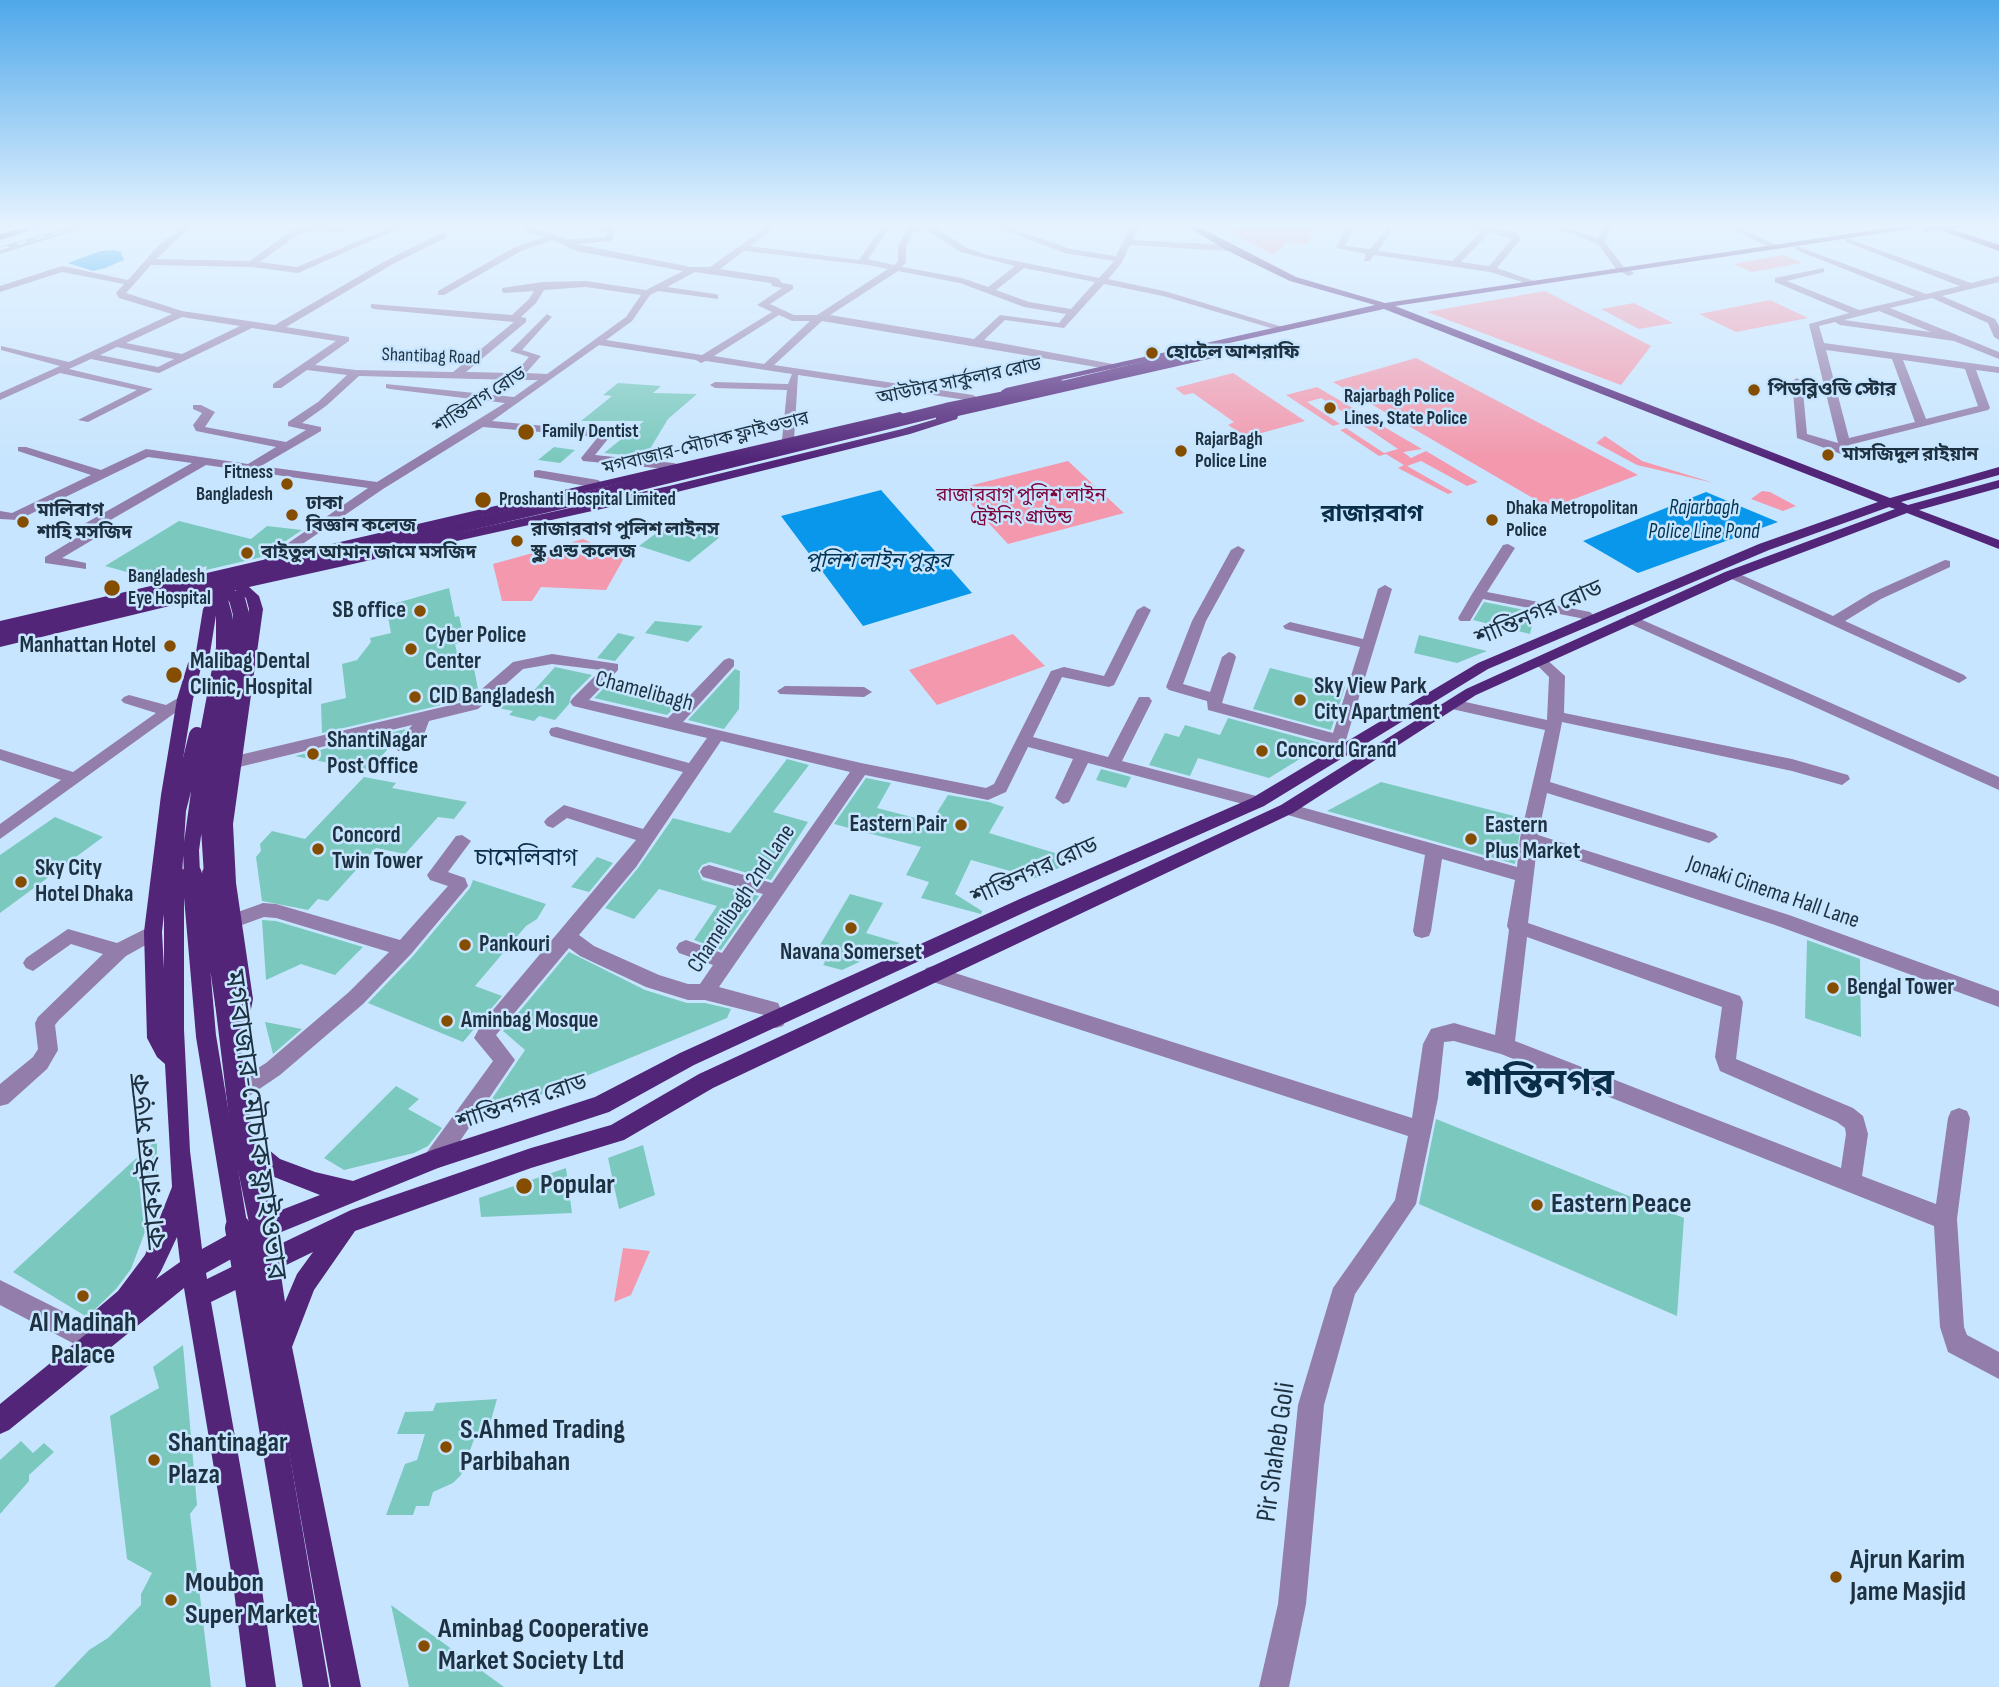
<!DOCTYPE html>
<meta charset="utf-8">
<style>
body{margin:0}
canvas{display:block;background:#c7e5fe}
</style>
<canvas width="1999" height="1687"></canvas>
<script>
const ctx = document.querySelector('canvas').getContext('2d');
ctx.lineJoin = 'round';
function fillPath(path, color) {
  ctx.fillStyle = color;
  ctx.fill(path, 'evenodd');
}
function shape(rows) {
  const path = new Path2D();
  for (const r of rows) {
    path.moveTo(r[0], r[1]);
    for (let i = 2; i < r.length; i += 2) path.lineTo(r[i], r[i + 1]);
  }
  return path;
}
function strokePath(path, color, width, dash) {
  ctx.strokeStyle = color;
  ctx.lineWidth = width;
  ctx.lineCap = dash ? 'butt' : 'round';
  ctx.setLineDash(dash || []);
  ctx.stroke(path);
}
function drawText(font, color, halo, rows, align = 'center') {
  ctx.font = font + ' "Sofia Sans Condensed","Noto Sans Bengali",sans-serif';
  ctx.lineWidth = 5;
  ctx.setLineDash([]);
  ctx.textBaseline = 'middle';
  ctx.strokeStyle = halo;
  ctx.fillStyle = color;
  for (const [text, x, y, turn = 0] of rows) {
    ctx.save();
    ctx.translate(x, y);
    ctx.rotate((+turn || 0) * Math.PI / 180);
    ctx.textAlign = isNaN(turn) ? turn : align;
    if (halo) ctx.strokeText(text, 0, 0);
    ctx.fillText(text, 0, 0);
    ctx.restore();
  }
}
fillPath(shape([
 [1246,223,1319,223,1306,245,1287,242,1274,255,1228,231],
 [1783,255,1802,263,1752,272,1733,264],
 [1545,291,1651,346,1621,385,1427,312],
 [1770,300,1808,318,1736,332,1699,314],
 [1634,303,1673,323,1639,329,1601,309],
 [1416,358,1638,475,1550,508,1333,382],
 [1233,373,1305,421,1247,437,1228,425,1234,422,1193,393,1184,395,1175,388],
 [1317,387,1368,417,1356,420,1321,398,1307,402,1340,424,1333,426,1286,395],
 [1374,421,1422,449,1403,452,1411,458,1426,451,1478,482,1467,486,1421,461,1407,466,1453,492,1448,494,1398,468,1404,465,1386,454,1379,456,1340,430,1346,428,1384,453,1398,449,1361,424],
 [1605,436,1642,461,1714,483,1637,465,1596,443],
 [1068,461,1124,513,1008,544,957,489],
 [1762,491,1770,492,1796,506,1783,511,1751,499],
 [583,539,624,558,606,590,541,587,532,601,502,601,493,564],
 [1013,634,1045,666,937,705,909,670],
 [623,1248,650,1251,631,1295,614,1302]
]), '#f398ad');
fillPath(shape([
 [115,250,121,252,124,260,105,268,93,271,68,263,101,251],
 [881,490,972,593,863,626,781,516],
 [1706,492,1778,522,1638,573,1583,541]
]), '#0997ec');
fillPath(shape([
 [618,383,661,386,653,393,697,394,668,419,645,457,604,453,644,421,581,421,612,396,603,395],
 [554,447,575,450,560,463,538,460],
 [179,521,251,539,267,526,302,530,262,557,206,570,207,566,160,581,105,566],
 [671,522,720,537,689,562,639,546],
 [449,588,455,617,459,616,465,642,455,644,461,671,474,668,478,689,467,699,322,733,321,704,346,698,342,664,357,660,371,642,370,638,391,633,386,606],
 [1484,602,1535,612,1530,634,1473,620],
 [655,621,703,626,688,642,645,633],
 [618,633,635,637,615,661,597,658],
 [1419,635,1487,651,1457,663,1414,653],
 [555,667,592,675,571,696,569,704,555,720,539,716,534,721,509,715,513,711,493,707,506,693,527,698],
 [1270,668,1345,687,1331,730,1253,709],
 [735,669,740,671,739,709,724,729,688,720],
 [605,687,645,695,648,691,682,700,667,715,594,698],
 [1228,718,1324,744,1269,778,1198,758,1190,776,1149,765,1165,733,1179,737,1185,725,1220,735],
 [406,729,368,771,295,756],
 [787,759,809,765,773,812,808,822,771,880,710,862,702,865,698,871,702,880,759,896,721,950,694,940,717,906,659,889,634,919,605,908,638,868,673,818,730,833],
 [1101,769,1131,777,1126,788,1096,780],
 [364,777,396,783,392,788,467,802,454,819,438,817,405,854,376,848,328,901,318,899,308,910,262,901,256,857,261,851,260,844,272,831,305,839],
 [866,778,891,783,877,808,931,822,948,795,989,802,1004,807,989,833,1078,860,1035,878,971,860,955,894,982,911,981,914,921,898,929,882,906,875,921,847,834,824],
 [1381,782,1522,818,1515,864,1327,811],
 [55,817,103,837,0,913,0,855],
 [597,857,613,863,589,892,571,887],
 [473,880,546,904,537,919,526,926,475,986,502,996,463,1042,368,1003,413,956,470,888],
 [850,894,883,903,866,933,900,943,842,970,823,965,825,962,814,955],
 [262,920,276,921,363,947,335,975,301,964,266,980],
 [1807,940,1860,959,1861,1037,1805,1018],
 [569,952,645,990,687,1003,705,1003,731,1009,727,1018,477,1121,525,1050,503,1031],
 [265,1022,302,1029,273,1054],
 [396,1086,419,1099,408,1109,442,1128,428,1146,414,1153,344,1170,324,1158],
 [1436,1119,1684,1218,1677,1316,1419,1204],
 [157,1139,157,1200,131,1269,116,1289,87,1317,13,1272],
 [643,1145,655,1195,619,1209,608,1158],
 [566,1168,572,1213,481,1217,479,1198],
 [183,1345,197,1505,190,1514,211,1687,54,1687,89,1650,108,1638,141,1605,141,1594,152,1573,127,1559,110,1416,159,1388,153,1367],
 [497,1399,487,1434,476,1434,461,1475,453,1483,433,1492,429,1506,416,1506,413,1515,386,1515,405,1464,417,1460,425,1434,397,1434,405,1412,433,1411,436,1403],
 [21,1441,33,1453,44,1443,54,1452,29,1475,29,1481,0,1514,0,1460],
 [391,1605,504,1687,409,1687]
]), '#7bc9be');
fillPath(shape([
 [88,223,100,223,0,254,0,248,88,223],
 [186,223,195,223,156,259,250,261,291,231,314,223,341,226,347,223,356,223,343,232,315,229,297,235,260,262,297,267,401,223,411,223,298,273,252,267,151,265,126,293,182,311,275,325,387,260,441,233,447,233,447,237,393,264,286,327,349,337,349,341,315,365,356,370,453,372,514,322,374,309,371,308,371,304,512,315,529,299,534,291,505,293,502,292,502,288,542,282,586,281,646,290,683,271,577,251,553,240,521,251,444,295,438,295,438,291,515,247,544,237,527,232,521,223,529,223,533,228,568,239,606,237,607,233,588,223,598,223,615,230,612,241,576,244,691,267,710,267,765,228,762,223,771,223,774,228,750,246,859,260,885,223,893,223,868,259,894,265,898,261,898,247,907,229,921,223,929,223,967,248,987,255,1099,278,1114,261,1065,253,985,223,996,223,1070,249,1116,256,1132,223,1140,223,1133,240,1229,245,1233,248,1229,251,1130,245,1121,264,1108,279,1168,292,1286,328,1281,331,1163,296,1104,284,1064,328,1005,320,984,340,1118,365,1118,369,1114,370,822,321,774,365,973,395,978,398,973,401,798,375,794,440,788,443,782,440,787,390,715,388,710,385,715,382,788,384,792,374,706,361,701,363,696,360,599,345,492,421,610,432,612,434,595,455,673,463,677,464,677,470,583,461,581,458,598,437,483,427,383,489,260,573,253,569,255,566,368,488,206,465,100,526,105,530,104,533,62,558,86,563,86,569,45,563,45,557,88,531,83,527,84,524,192,463,148,457,18,520,0,519,0,511,12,513,91,475,18,451,18,447,26,447,101,470,146,449,248,464,276,447,196,431,193,425,202,413,193,409,193,405,201,405,215,412,205,427,286,442,306,430,288,426,288,422,318,402,347,375,307,370,281,388,273,388,273,384,336,341,252,328,159,373,91,359,69,369,153,389,88,422,78,420,137,390,60,373,0,400,0,393,60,366,1,350,1,346,69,362,172,314,119,298,116,293,124,284,62,272,0,292,0,286,62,266,128,280,158,246,186,223],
 [923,228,961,252,1015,266,988,287,962,278,902,267,906,262,906,247,913,233,923,228],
 [744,251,868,265,888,269,817,315,794,315,770,304,793,289,793,285,782,283,778,278,720,269,744,251],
 [1024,268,1095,282,1071,309,1029,302,996,290,1024,268],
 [898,271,960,283,1024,307,1066,314,1059,323,1000,315,974,339,830,315,898,271],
 [695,272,771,283,772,286,782,288,757,305,772,312,702,355,606,340,632,321,650,295,658,291,718,299,718,295,715,294,667,287,695,272],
 [586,287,641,295,626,317,547,374,526,373,541,356,522,350,550,319,552,317,547,314,510,351,529,357,515,373,466,372,526,322,526,318,521,317,536,303,544,290,586,287],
 [779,315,792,321,810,321,764,364,714,356,779,315],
 [182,317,240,326,182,354,126,343,182,317],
 [117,347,174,359,158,367,100,355,117,347],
 [359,376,517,380,538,380,514,397,386,384,386,388,390,389,505,403,377,482,261,466,321,431,321,427,302,423,326,406,359,376],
 [1348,223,1356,223,1345,246,1370,249,1388,228,1392,231,1378,251,1452,261,1482,231,1450,223,1466,223,1516,232,1521,239,1497,268,1537,282,1532,285,1490,272,1374,255,1370,261,1364,261,1366,254,1336,248,1348,223],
 [1490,232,1512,239,1489,266,1461,262,1490,232],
 [1541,223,1552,223,1598,238,1605,223,1613,223,1605,242,1623,266,1634,273,1629,276,1617,270,1598,244,1541,223],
 [1720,223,1730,223,1778,246,1771,248,1720,223],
 [1846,238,1971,283,1999,276,1999,282,1942,296,1995,319,1999,326,1999,340,1994,337,1988,323,1932,298,1890,308,1999,352,1999,359,1954,341,1840,325,1835,322,1819,326,1824,343,1999,367,1999,373,1976,370,1990,408,1988,410,1849,445,1845,452,1841,454,1797,438,1792,381,1797,378,1802,381,1807,434,1838,443,1809,324,1849,313,1775,282,1775,278,1824,268,1824,272,1787,281,1859,310,1915,297,1796,250,1796,246,1926,294,1960,286,1846,242,1846,238],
 [1879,311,1931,332,1844,320,1879,311],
 [1826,350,1892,359,1915,422,1849,438,1826,350],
 [1903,360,1965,369,1978,406,1926,419,1903,360],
 [538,470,598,480,604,484,598,488,534,477,534,471,538,470],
 [1508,544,1515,548,1487,592,1590,612,1599,620,1597,623,1592,624,1580,618,1483,599,1470,621,1460,621,1458,618,1472,594,1503,545,1508,544],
 [1238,546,1245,550,1206,621,1183,684,1210,692,1222,657,1229,652,1234,654,1236,657,1222,703,1333,733,1360,647,1285,629,1283,626,1290,622,1363,639,1378,589,1385,585,1392,589,1342,753,1330,753,1328,749,1330,743,1208,710,1207,701,1169,690,1166,687,1192,621,1231,550,1238,546],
 [1945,560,1950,561,1950,567,1881,599,1845,621,1964,675,1967,678,1959,683,1723,575,1730,571,1735,572,1833,616,1871,593,1945,560],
 [1144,606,1151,610,1114,685,1109,687,1062,677,1033,737,1108,757,1139,697,1149,697,1152,701,1122,761,1264,798,1266,802,1264,806,1258,808,1088,763,1069,802,1063,804,1055,798,1073,759,1028,747,1006,792,988,800,865,775,719,987,778,1003,786,1020,783,1026,776,1028,769,1026,764,1015,705,1000,688,1000,646,987,580,956,569,948,496,1035,515,1060,443,1166,435,1169,427,1166,424,1159,427,1152,493,1061,474,1038,482,1023,636,840,567,818,553,828,547,826,544,822,547,818,564,805,643,829,683,772,551,736,549,732,551,728,557,727,689,763,707,738,573,706,570,702,573,698,601,670,552,664,523,669,478,709,429,721,423,737,410,751,398,751,396,747,412,725,231,769,223,763,231,757,468,701,513,662,552,654,618,664,618,670,589,700,668,718,724,660,729,658,734,660,734,666,683,722,861,763,986,788,994,784,1051,671,1064,667,1104,676,1137,610,1144,606],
 [721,741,850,772,772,883,709,865,703,867,700,872,703,877,763,894,722,953,686,940,679,943,676,948,679,953,713,965,700,984,688,984,659,975,594,946,579,935,636,867,721,741],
 [1631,615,1999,777,1999,790,1626,622,1626,616,1631,615],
 [1540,656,1545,658,1565,676,1564,713,1792,759,1848,775,1850,779,1842,785,1792,771,1562,722,1550,782,1715,833,1718,837,1709,843,1547,793,1538,835,1789,915,1999,991,1999,1007,1775,925,1537,847,1528,923,1740,996,1743,1002,1736,1059,1853,1108,1863,1116,1868,1134,1862,1176,1936,1204,1948,1118,1951,1111,1959,1108,1967,1111,1970,1118,1957,1219,1964,1327,1967,1335,1999,1352,1999,1379,1948,1352,1940,1327,1934,1226,1501,1054,1454,1041,1444,1042,1438,1098,1416,1204,1355,1294,1324,1405,1306,1604,1289,1687,1259,1687,1278,1604,1298,1405,1333,1288,1395,1200,1408,1136,933,982,926,980,923,974,926,968,933,966,1412,1118,1423,1044,1431,1029,1454,1023,1495,1035,1509,930,1507,926,1515,880,1442,859,1431,931,1429,936,1422,938,1415,936,1413,931,1425,855,1281,813,1279,809,1287,803,1517,867,1520,838,1545,730,1452,709,1444,704,1452,699,1547,720,1549,677,1533,661,1540,656],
 [1527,937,1722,1007,1715,1057,1720,1071,1837,1122,1845,1128,1846,1134,1841,1168,1515,1041,1527,937],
 [785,686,864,687,872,692,864,697,780,694,777,691,785,686],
 [185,694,190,696,193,699,190,702,0,839,0,824,61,780,0,760,0,749,73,772,156,713,124,703,121,700,124,697,129,695,166,705,185,694],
 [462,835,471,841,448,872,465,878,468,886,411,954,363,1004,280,1075,243,1100,236,1102,229,1100,225,1093,229,1086,266,1063,349,992,389,952,276,918,264,917,231,929,224,927,222,922,224,917,263,903,276,904,400,940,448,886,430,880,427,875,456,836,462,835],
 [153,925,160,927,162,932,160,937,126,956,59,1020,55,1025,58,1050,47,1069,8,1104,0,1106,0,1084,33,1057,38,1049,35,1023,38,1017,103,954,71,944,33,971,26,968,23,963,26,958,68,929,117,943,153,925],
 [0,1280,104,1332,107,1341,104,1350,95,1353,86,1350,0,1305,0,1280]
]), '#927dab');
fillPath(shape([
 [41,223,53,223,0,240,0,234,41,223],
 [1182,223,1191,223,1296,277,1385,303,1921,223,1940,223,1935,226,1996,223,1992,226,1952,229,1999,245,1999,251,1940,230,1923,231,1923,227,1395,306,1890,498,1999,467,1999,475,1901,502,1908,505,1999,480,1999,488,1919,510,1999,540,1999,549,1907,513,1735,578,1476,695,1293,813,713,1088,624,1140,531,1168,355,1231,314,1290,292,1347,361,1687,331,1687,258,1279,211,1302,261,1583,276,1687,246,1687,233,1583,184,1288,9,1430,0,1434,0,1404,91,1330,88,1323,91,1314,118,1291,145,1255,172,1187,165,1064,157,1057,147,1038,144,932,161,795,177,699,188,663,196,652,203,609,211,596,0,647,0,639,217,586,231,577,240,581,669,486,902,429,936,419,936,415,940,414,1217,353,1222,356,958,416,957,419,910,434,669,494,249,587,259,596,263,609,233,824,236,883,253,999,250,1014,239,1033,253,1137,280,1159,315,1172,353,1181,435,1149,595,1097,680,1053,1022,898,1252,798,1478,663,1759,544,1878,502,1384,309,1002,393,1001,391,1006,388,1375,305,1290,281,1226,250,1182,223],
 [1889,507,1895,509,1725,572,1466,689,1281,805,699,1074,611,1125,531,1148,351,1210,276,1246,274,1235,438,1168,609,1112,694,1065,1034,908,1264,806,1488,669,1769,550,1889,507],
 [235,590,246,598,249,609,215,824,218,883,233,999,225,995,218,997,215,1003,232,1142,249,1223,202,1249,190,1151,184,1030,181,1024,174,1021,167,1024,162,932,177,795,193,699,202,664,210,653,217,609,227,592,235,590],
 [261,1171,264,1173,320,1195,271,1214,261,1171],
 [177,1237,180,1262,156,1279,161,1271,177,1237],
 [253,1247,254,1256,207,1279,206,1273,253,1247],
 [313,1252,297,1274,285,1302,280,1268,313,1252],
 [900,412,906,415,904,417,0,629,0,621,900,412]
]), '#522579');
const rail = shape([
 [0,249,91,223]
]);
strokePath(rail, '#70899d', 4.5);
strokePath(rail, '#c7e5fe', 2.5, [9]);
strokePath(shape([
 [1053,388,1205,352]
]), '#522579', 10);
strokePath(shape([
 [204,585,231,595,237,601],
 [186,591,217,601],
 [139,601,601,494,946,409,1060,386]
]), '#522579', 12);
strokePath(shape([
 [0,633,147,599],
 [174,875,178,810,197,735],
 [192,875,191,850,205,749,224,648,224,615,221,604,214,599],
 [212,875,209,829,241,614,237,599]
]), '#522579', 16);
strokePath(shape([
 [174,874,174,1030],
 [192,874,206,1036,238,1230],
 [212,874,215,932,225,1003]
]), '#522579', 20);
strokePath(shape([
 [238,1228,316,1687]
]), '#522579', 26);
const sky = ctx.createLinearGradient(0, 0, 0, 459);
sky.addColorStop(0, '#4fa8ea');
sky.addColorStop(0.49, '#e6f3ff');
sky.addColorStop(1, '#e6f3ff00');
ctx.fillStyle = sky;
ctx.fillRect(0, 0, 1999, 459);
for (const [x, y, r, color] of [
 [1152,353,7,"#854d00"],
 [1754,390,7,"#854d00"],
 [1330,408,7,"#854d00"],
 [526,432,9,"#854d00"],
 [1181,451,7,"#854d00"],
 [1828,455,7,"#854d00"],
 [287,484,7,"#854d00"],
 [483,500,9,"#854d00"],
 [292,515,7,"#854d00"],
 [1492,520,7,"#854d00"],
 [23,522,7,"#854d00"],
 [517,541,7,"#854d00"],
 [247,553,7,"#854d00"],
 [112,588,9,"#854d00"],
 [420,611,7,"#854d00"],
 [170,646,7,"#854d00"],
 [411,649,7,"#854d00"],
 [174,675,9,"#854d00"],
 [415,697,7,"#854d00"],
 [1300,700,7,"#854d00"],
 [1262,751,7,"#854d00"],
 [313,754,7,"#854d00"],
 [961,825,7,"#854d00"],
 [1471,839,7,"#854d00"],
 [318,849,7,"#854d00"],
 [21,882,7,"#854d00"],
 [851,928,7,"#854d00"],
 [465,945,7,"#854d00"],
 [1833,988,7,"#854d00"],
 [447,1021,7,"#854d00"],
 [524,1186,9,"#854d00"],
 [1537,1205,7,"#854d00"],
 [83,1296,7,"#854d00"],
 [446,1447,7,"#854d00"],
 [154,1460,7,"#854d00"],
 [1836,1577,7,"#854d00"],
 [171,1600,7,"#854d00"],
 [424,1646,7,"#854d00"]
]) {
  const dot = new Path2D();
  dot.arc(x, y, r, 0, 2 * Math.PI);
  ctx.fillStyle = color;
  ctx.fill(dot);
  strokePath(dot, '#c7e5fe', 2.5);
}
drawText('bold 19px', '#1d3141', '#c7e5fe', [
 ["হোটেল আশরাফি",1166,353],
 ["পিডব্লিওডি স্টোর",1768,390],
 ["Rajarbagh Police",1344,397],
 ["Lines, State Police",1344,419],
 ["Family Dentist",542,432],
 ["RajarBagh",1195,440],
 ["Police Line",1195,462],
 ["মাসজিদুল রাইয়ান",1842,455],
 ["Fitness",273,473,"right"],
 ["Bangladesh",273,495,"right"],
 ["Proshanti Hospital Limited",499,500],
 ["ঢাকা",306,504],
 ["বিজ্ঞান কলেজ",306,526],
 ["Dhaka Metropolitan",1506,509],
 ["Police",1506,531],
 ["মালিবাগ",37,511],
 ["শাহি মসজিদ",37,533],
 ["রাজারবাগ পুলিশ লাইনস",531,530],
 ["স্কুল এন্ড কলেজ",531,552],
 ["বাইতুল আমান জামে মসজিদ",261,553],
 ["Bangladesh",128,577],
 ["Eye Hospital",128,599]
], 'left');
drawText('19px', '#1d3141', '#c7e5fe', [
 ["Shantibag Road",431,357,2],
 ["আউটার সার্কুলার রোড",959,382,-12],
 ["শান্তিবাগ রোড",480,401,-33],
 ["মগবাজার-মৌচাক ফ্লাইওভার",706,444,-14]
]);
drawText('19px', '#7d0037', '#c7e5fe', [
 ["রাজারবাগ পুলিশ লাইন",1021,496],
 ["ট্রেইনিং গ্রাউন্ড",1021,518]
]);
drawText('italic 21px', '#013354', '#c7e5fe', [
 ["Rajarbagh",1704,509],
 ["Police Line Pond",1704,533],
 ["পুলিশ লাইন পুকুর",878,562]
]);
drawText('bold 23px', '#1d3141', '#c7e5fe', [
 ["SB office",406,611,"right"],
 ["Cyber Police",425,636],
 ["Center",425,662],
 ["Manhattan Hotel",156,646,"right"],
 ["Malibag Dental",190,662],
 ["Clinic, Hospital",190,688],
 ["Sky View Park",1314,687],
 ["City Apartment",1314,713],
 ["CID Bangladesh",429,697],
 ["ShantiNagar",327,741],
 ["Post Office",327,767],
 ["Concord Grand",1276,751],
 ["Eastern Pair",947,825,"right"],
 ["Eastern",1485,826],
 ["Plus Market",1485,852],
 ["Concord",332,836],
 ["Twin Tower",332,862],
 ["Sky City",35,869],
 ["Hotel Dhaka",35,895],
 ["Pankouri",479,945],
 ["Navana Somerset",851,953,"center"],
 ["Bengal Tower",1847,988],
 ["Aminbag Mosque",461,1021]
], 'left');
drawText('23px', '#1d3141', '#c7e5fe', [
 ["শান্তিনগর রোড",1539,614,-23],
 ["Chamelibagh",644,692,15],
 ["শান্তিনগর রোড",1035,872,-24],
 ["Jonaki Cinema Hall Lane",1773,893,19],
 ["Chamelibagh 2nd Lane",742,899,-56],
 ["শান্তিনগর রোড",522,1103,-18]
]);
drawText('bold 24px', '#0a2e49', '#c7e5fe', [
 ["রাজারবাগ",1372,515]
]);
drawText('24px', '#0a2e49', '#c7e5fe', [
 ["চামেলিবাগ",526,859]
]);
drawText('28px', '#1d3141', '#c7e5fe', [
 ["মগবাজার-মৌচাক ফ্লাইওভার",254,1125,82],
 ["কাকরাইল সড়ক",150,1161,-96],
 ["Pir Shaheb Goli",1277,1452,-82]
]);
drawText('bold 28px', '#1d3141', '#c7e5fe', [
 ["Popular",540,1186],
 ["Eastern Peace",1551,1205],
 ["Al Madinah",83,1324,"center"],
 ["Palace",83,1356,"center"],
 ["S.Ahmed Trading",460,1431],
 ["Parbibahan",460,1463],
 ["Shantinagar",168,1444],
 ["Plaza",168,1476],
 ["Ajrun Karim",1850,1561],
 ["Jame Masjid",1850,1593],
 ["Moubon",185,1584],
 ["Super Market",185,1616],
 ["Aminbag Cooperative",438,1630],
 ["Market Society Ltd",438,1662]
], 'left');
drawText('bold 37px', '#0a2e49', '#c7e5fe', [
 ["শান্তিনগর",1540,1085]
]);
</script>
